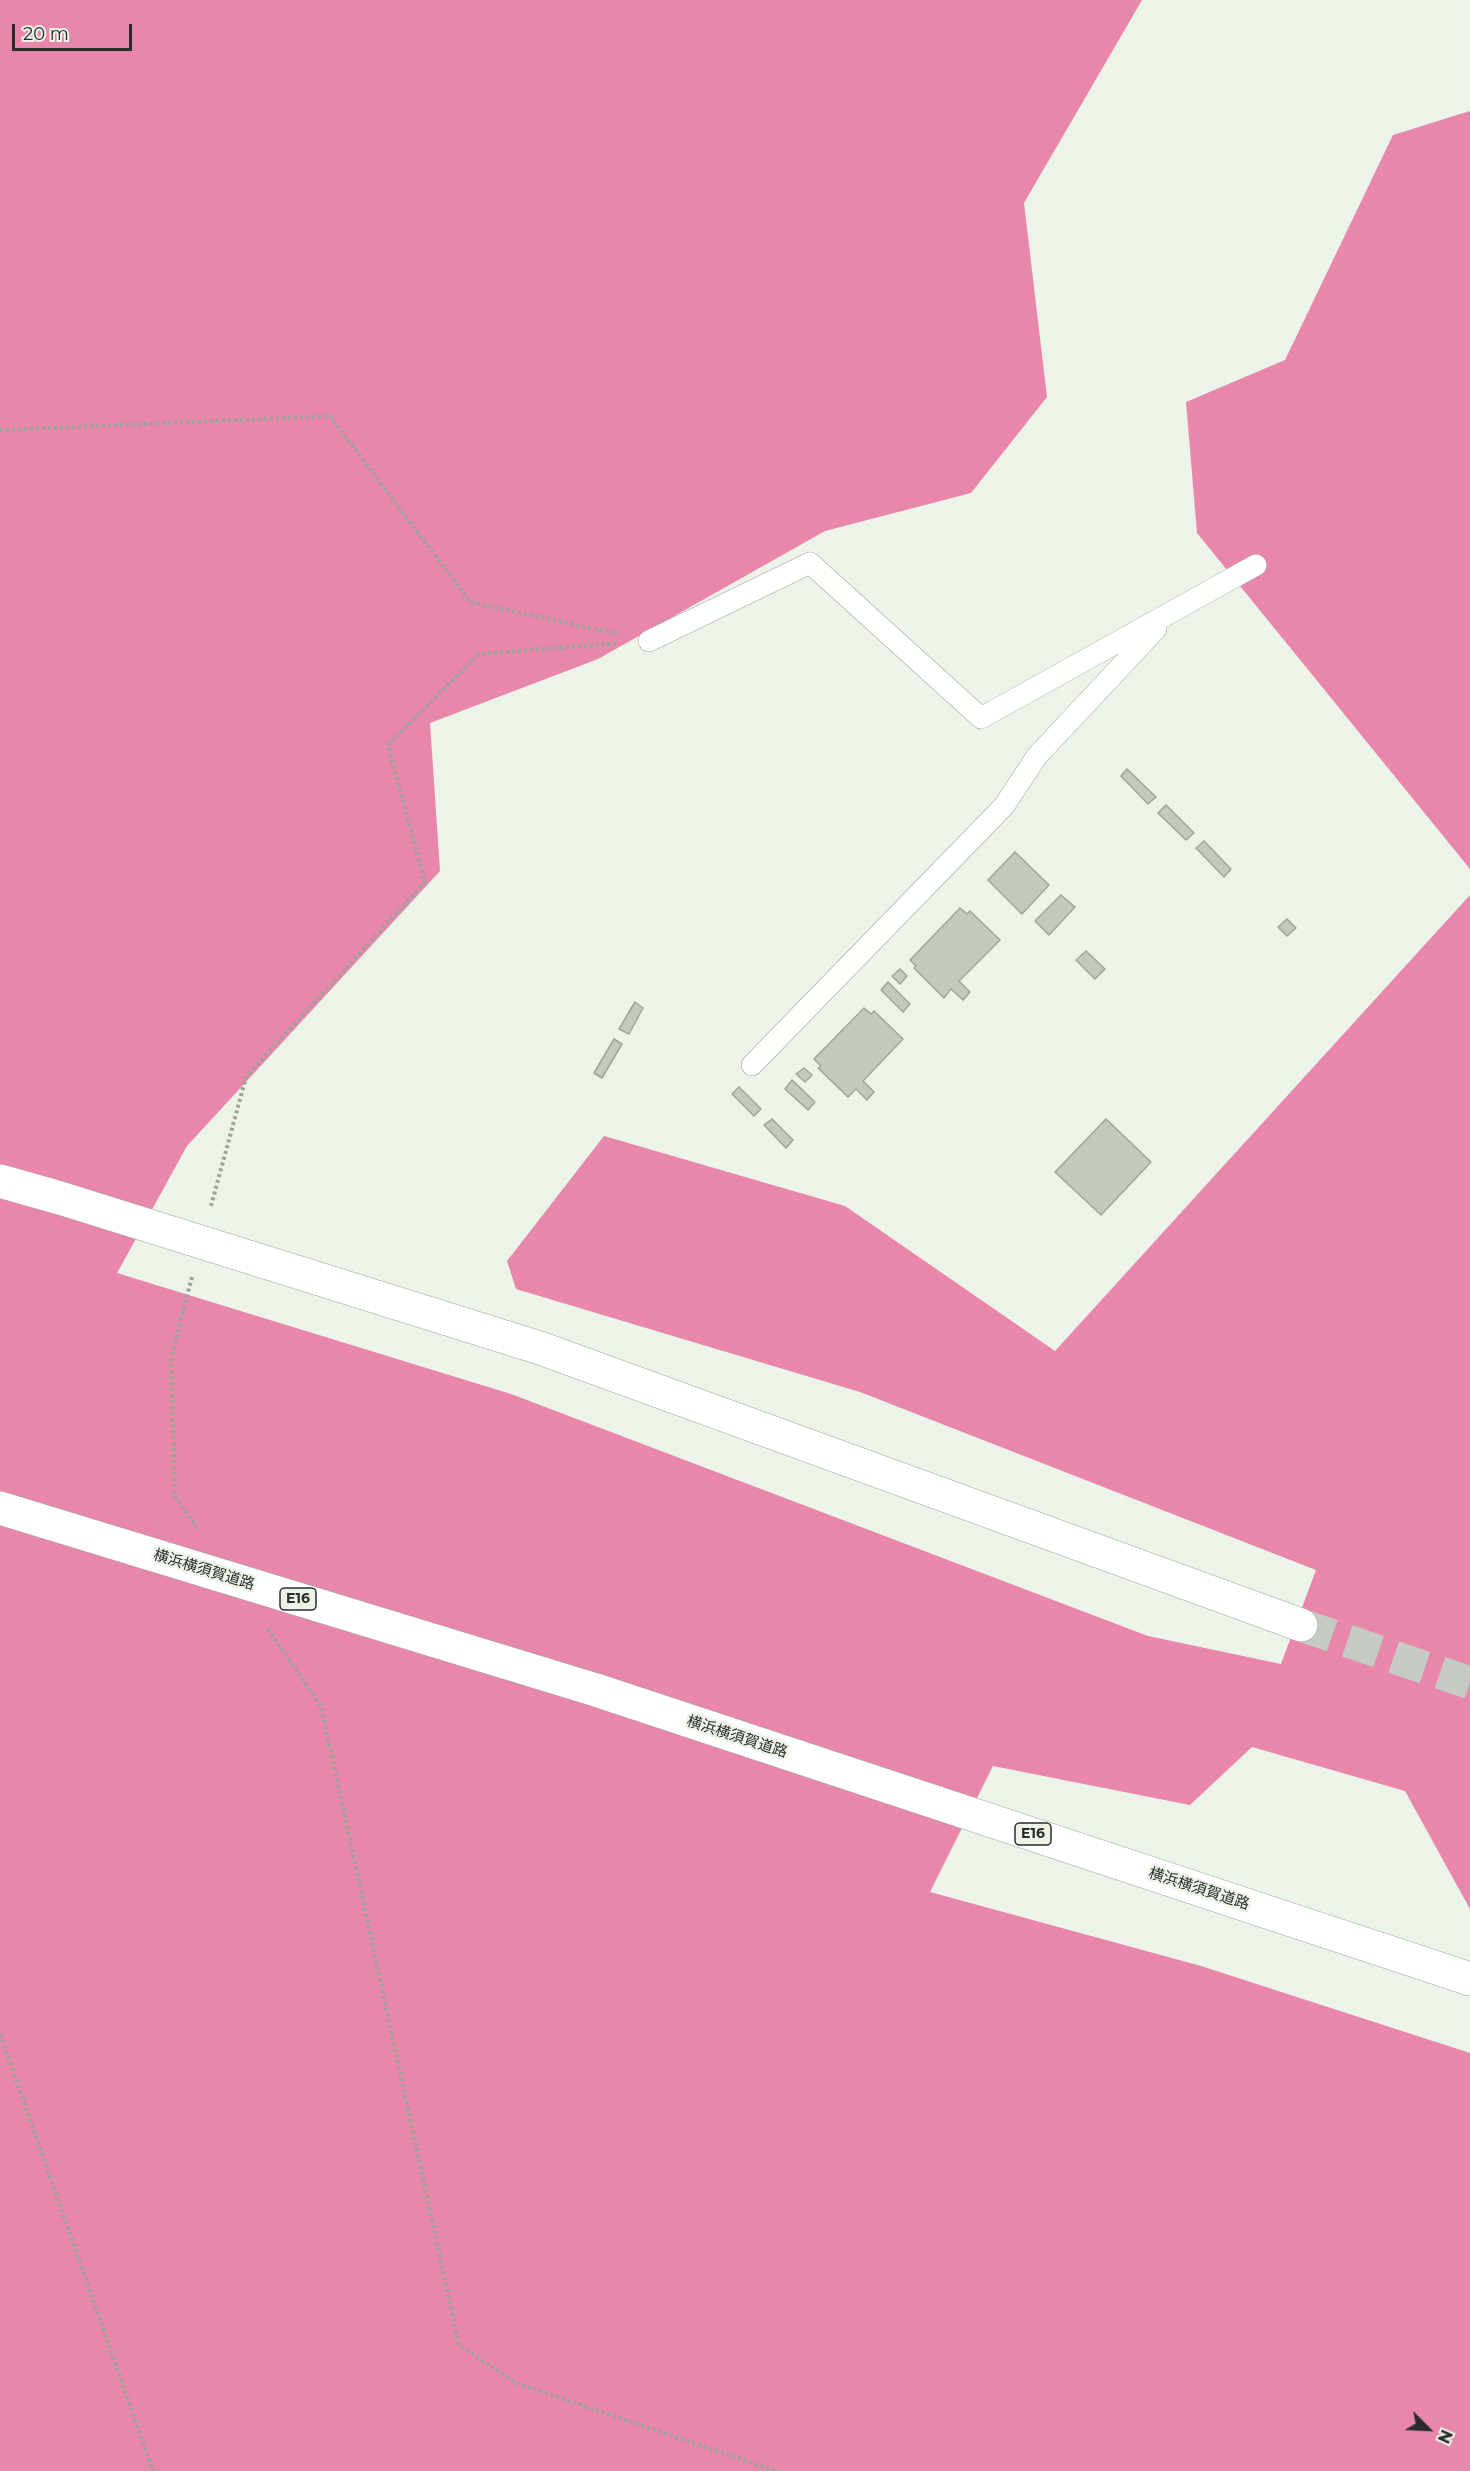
<!DOCTYPE html>
<meta charset="utf-8">
<style>
body{margin:0}
#map{position:relative;width:1470px;height:2471px;overflow:hidden;background:#ecf3e8;font-family:Montserrat,sans-serif}
canvas{display:block}
.north{position:absolute;left:1398px;top:2399px;width:60px;height:60px;-webkit-text-stroke:4px #ecf3e8;paint-order:stroke;rotate:114deg;font-size:16px;font-weight:700;line-height:24px;text-align:center;color:#2a2d29}
.north::after{content:'';display:block;margin:auto;width:21px;height:27px;background:#2a2d29;clip-path:polygon(50% 0,100% 100%,50% 72%,0 100%)}
.scale{position:absolute;left:12px;top:24px;width:120px;height:27px;box-sizing:border-box;border:3px solid #2a2d29;border-top:0;padding-left:8px;font-size:18px;line-height:21px;white-space:nowrap;color:#2a2d29;-webkit-text-stroke:4px #ecf3e8;paint-order:stroke}
</style>
<div id="map">
<canvas width="1470" height="2471"></canvas>
<div class="north">N</div>
<div class="scale">20 m</div>
</div>
<script>
const ctx = document.querySelector('canvas').getContext('2d');
ctx.lineJoin = 'round';
function fillPath(path, color) {
  ctx.fillStyle = color;
  ctx.fill(path, 'evenodd');
}
function shape(rows) {
  const path = new Path2D();
  for (const r of rows) {
    path.moveTo(r[0], r[1]);
    for (let i = 2; i < r.length; i += 2) path.lineTo(r[i], r[i + 1]);
  }
  return path;
}
function strokePath(path, color, width, dash) {
  ctx.strokeStyle = color;
  ctx.lineWidth = width;
  ctx.lineCap = dash ? 'butt' : 'round';
  ctx.setLineDash(dash || []);
  ctx.stroke(path);
}
function drawText(font, color, halo, rows, align = 'center') {
  ctx.font = font + ' Montserrat,"Noto Sans JP",sans-serif';
  ctx.lineWidth = 5;
  ctx.setLineDash([]);
  ctx.textBaseline = 'middle';
  ctx.strokeStyle = halo;
  ctx.fillStyle = color;
  for (const [text, x, y, turn = 0] of rows) {
    ctx.save();
    ctx.translate(x, y);
    ctx.rotate((+turn || 0) * Math.PI / 180);
    ctx.textAlign = isNaN(turn) ? turn : align;
    if (halo) ctx.strokeText(text, 0, 0);
    ctx.fillText(text, 0, 0);
    ctx.restore();
  }
}
fillPath(shape([
 [0,0,1142,0,1024,203,1047,397,971,493,825,531,598,659,430,723,440,871,187,1146,117,1273,511,1394,1148,1636,1281,1664,1316,1570,860,1392,516,1289,507,1261,604,1136,845,1206,1055,1351,1470,895,1470,1909,1405,1791,1252,1747,1190,1805,993,1766,930,1892,1201,1966,1470,2053,1470,2471,0,2471],
 [1470,111,1470,869,1197,533,1186,402,1285,360,1393,135]
]), '#e886ab');
const building = shape([
 [1127,769,1156,797,1148,804,1121,776,1127,769],
 [1166,805,1194,833,1186,840,1158,813,1166,805],
 [1204,841,1231,869,1224,877,1196,848,1204,841],
 [1015,852,1049,885,1022,914,988,880,1015,852],
 [1061,895,1075,907,1049,935,1035,921,1061,895],
 [960,908,967,914,970,911,1000,940,959,981,970,992,963,1000,951,989,944,998,914,968,916,966,910,960,960,908],
 [1287,919,1296,928,1287,936,1278,927,1287,919],
 [1086,951,1105,969,1095,979,1076,960,1086,951],
 [900,969,907,976,900,984,892,976,900,969],
 [888,982,910,1004,903,1012,881,990,888,982],
 [635,1002,643,1008,629,1034,619,1029,635,1002],
 [864,1008,871,1014,874,1011,903,1039,863,1081,874,1092,867,1100,856,1089,848,1097,818,1068,821,1066,814,1059,864,1008],
 [614,1039,622,1044,602,1078,594,1073,614,1039],
 [804,1068,812,1075,805,1082,796,1074,804,1068],
 [792,1080,815,1102,808,1110,785,1089,792,1080],
 [739,1087,761,1109,754,1116,732,1094,739,1087],
 [772,1119,793,1140,786,1148,764,1125,772,1119],
 [1106,1119,1151,1162,1101,1215,1055,1172,1106,1119]
]);
fillPath(building, '#c3c9bf');
strokePath(building, '#9fa59b', 1.5);
strokePath(shape([
 [1301,1625,1470,1683]
]), '#c5cbc2', 33, [33, 16]);
const lane = shape([
 [649,641,810,563,981,718,1256,565],
 [752,1065,1004,806,1037,756,1156,629]
]);
const highway = shape([
 [540,1348,1301,1625],
 [596,1690,1470,1979]
]);
strokePath(lane, '#9ea49a', 22);
strokePath(highway, '#9ea49a', 34);
strokePath(shape([
 [0,430,330,416,470,602,619,634],
 [211,1206,246,1077,425,882,388,745,479,654,619,643],
 [192,1277,171,1357,175,1497,198,1529],
 [268,1629,321,1706,459,2345,516,2383,776,2471],
 [0,2034,153,2471]
]), '#9da29a', 4, [3, 3]);
strokePath(lane, '#fff', 21);
strokePath(highway, '#fff', 33);
const highwayBridge = shape([
 [0,1181,60,1198,540,1348],
 [0,1508,596,1690]
]);
strokePath(highwayBridge, '#9ea49a', 34, []);
strokePath(highwayBridge, '#fff', 33);
for (const [x, y, w] of [
 [298,1599,36],
 [1033,1834,36]
]) {
  const box = new Path2D();
  box.roundRect(x - w / 2, y - 11, w, 22, 4.5);
  ctx.fillStyle = '#ecf3e8';
  ctx.fill(box);
  strokePath(box, '#2a2d29', 1.5);
}
drawText('bold 14px', '#2a2d29', null, [
 ["E16",298,1599],
 ["E16",1033,1834]
]);
drawText('15px', '#2a2d29', '#ecf3e8', [
 ["横浜横須賀道路",204,1570,17],
 ["横浜横須賀道路",737,1737,18],
 ["横浜横須賀道路",1199,1889,18]
]);
</script>
